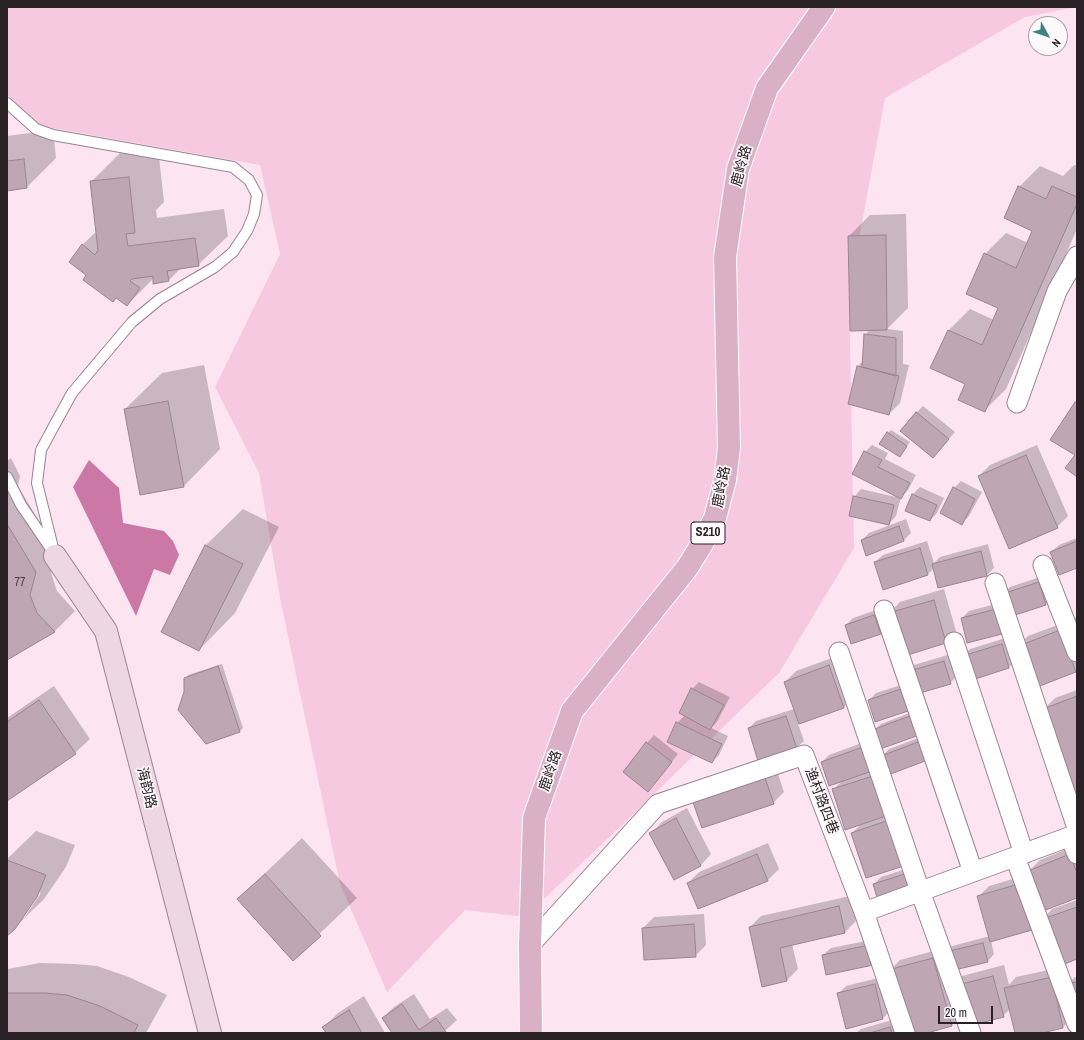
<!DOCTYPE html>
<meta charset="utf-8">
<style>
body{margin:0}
#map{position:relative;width:1084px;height:1040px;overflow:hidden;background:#fce4f0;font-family:"Archivo Narrow",sans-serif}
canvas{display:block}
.frame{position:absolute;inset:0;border:8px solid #2a2125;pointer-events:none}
.north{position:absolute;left:1028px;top:16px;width:40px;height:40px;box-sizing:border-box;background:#fdf8fa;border:1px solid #a9a2a5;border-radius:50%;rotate:130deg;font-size:11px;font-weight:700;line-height:16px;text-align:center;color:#2a2125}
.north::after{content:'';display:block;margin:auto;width:14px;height:18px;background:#3a8283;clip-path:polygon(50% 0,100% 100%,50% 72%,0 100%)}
.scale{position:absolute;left:938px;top:1006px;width:55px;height:18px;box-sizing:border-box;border:2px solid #2a2125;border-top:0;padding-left:5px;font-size:12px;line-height:14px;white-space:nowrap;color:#2a2125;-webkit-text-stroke:3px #fdf8fa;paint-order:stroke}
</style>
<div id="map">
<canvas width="1084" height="1040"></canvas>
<div class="frame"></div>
<div class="north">N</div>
<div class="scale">20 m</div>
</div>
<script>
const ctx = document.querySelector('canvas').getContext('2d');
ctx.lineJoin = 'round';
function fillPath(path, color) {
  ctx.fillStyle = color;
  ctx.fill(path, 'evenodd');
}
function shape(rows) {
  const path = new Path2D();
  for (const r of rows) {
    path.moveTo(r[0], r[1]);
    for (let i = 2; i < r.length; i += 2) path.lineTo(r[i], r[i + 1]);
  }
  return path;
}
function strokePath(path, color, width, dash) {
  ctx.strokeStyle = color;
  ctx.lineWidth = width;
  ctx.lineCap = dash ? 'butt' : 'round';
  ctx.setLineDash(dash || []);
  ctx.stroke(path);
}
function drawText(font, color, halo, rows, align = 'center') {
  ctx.font = font + ' "Archivo Narrow","Noto Sans SC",sans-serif';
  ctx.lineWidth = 3.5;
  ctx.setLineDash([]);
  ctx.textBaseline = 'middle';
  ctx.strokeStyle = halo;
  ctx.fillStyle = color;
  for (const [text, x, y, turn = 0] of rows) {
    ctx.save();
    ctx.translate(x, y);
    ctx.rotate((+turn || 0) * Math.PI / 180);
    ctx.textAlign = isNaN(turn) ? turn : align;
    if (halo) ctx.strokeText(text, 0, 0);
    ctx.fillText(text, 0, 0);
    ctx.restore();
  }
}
fillPath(shape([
 [7,7,1077,7,1025,17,885,98,849,294,854,548,779,673,619,828,525,917,465,910,387,992,340,884,280,598,259,473,215,387,280,254,260,165,41,126,7,95]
]), '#f7c9e0');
fillPath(shape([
 [89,460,119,488,123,523,164,531,173,541,179,555,170,575,154,569,136,616,73,487]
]), '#cc78a7');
fillPath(shape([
 [53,130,56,158,27,187,9,189,7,192,7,136],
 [158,148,164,202,156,210,157,218,224,209,228,236,198,265,181,268,168,281,154,278,127,305,88,275,82,245,97,231,91,182,121,152],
 [1074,165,1077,166,1077,229,1006,389,984,411,966,383,932,368,949,330,970,309,994,320,1000,308,985,254,1006,233,1028,243,1034,231,1019,187,1040,166,1063,176],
 [906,214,908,308,887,329,903,331,903,364,909,365,900,403,889,414,858,366,863,361,865,335,870,329,849,236,870,215],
 [204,365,220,449,184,486,125,409,162,373],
 [923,406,955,432,933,457,916,413],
 [891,430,910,442,900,456,888,433],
 [872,445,888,453,885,459,916,475,908,490,901,497,896,516,889,524,854,497,861,489,900,498,865,452],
 [1037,445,1068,516,1057,527,979,476,990,465],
 [11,458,20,476,18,486,56,550,51,573,57,591,75,611,54,632,7,659,7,461],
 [961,481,982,492,969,516,962,523,954,488],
 [920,487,944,498,937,513,930,520,913,494],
 [243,509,279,527,235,613,199,650,162,631,206,545],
 [906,519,911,533,904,540,862,540,869,533],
 [1077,538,1077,567,1051,552,1059,545],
 [927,541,934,563,940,557,988,544,994,568,987,575,934,568,928,574,875,562,883,555],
 [1046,575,1053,597,1046,604,1009,616,1003,594,1010,587],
 [944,589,956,631,945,642,889,613,900,602],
 [1003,602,968,642,962,618,969,611],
 [882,608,888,626,880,633,846,625,853,618],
 [1077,616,1077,670,1075,672,1017,647,1028,636,1071,620],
 [1009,637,1016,660,1009,667,970,679,963,656,970,649],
 [951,654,957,676,950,683,869,700,876,693,910,682,907,672,914,665],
 [840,655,855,696,844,707,798,724,804,741,796,748,749,728,756,721,794,709,785,682,796,671],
 [222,664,243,728,240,731,206,742,185,693,185,679,188,675],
 [699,682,730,697,717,722,711,728,728,736,719,755,712,762,677,723,685,715,692,689],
 [54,686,90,739,75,753,7,800,7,718],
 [1077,690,1077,792,1044,709,1055,698],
 [925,707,932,724,874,731,881,724],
 [934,732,887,774,887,814,903,809,917,853,906,864,852,833,862,823,833,790,843,780,822,762,829,755,870,740,882,756,889,749],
 [654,735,678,754,655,783,648,790,624,772,647,743],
 [776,768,784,792,773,803,702,826],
 [687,808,711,854,701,865,675,879,651,833,662,822],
 [36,831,75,845,66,867,44,899,7,935,7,859],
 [39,892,41,893,24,918,22,918],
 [302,838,357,898,293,959,238,899],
 [768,843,779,869,768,880,698,908,688,883,699,872],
 [1077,845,1077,897,1044,909,1043,919,1052,909,1077,900,1077,958,1041,920,991,941,994,954,987,962,951,970,955,984,962,976,1004,965,1009,985,1016,977,1063,967,1067,985,1075,977,1077,977,1077,1009,1074,1016,1063,1027,1038,1033,1016,1033,1010,1009,1003,1016,959,1018,952,1025,923,1033,856,1033,861,1029,902,1017,889,971,900,960,990,936,978,897,989,886,1030,874,1029,871,1040,860],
 [915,866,920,882,874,884,881,877],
 [850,896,856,921,845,932,792,944,798,969,787,980,763,985,750,927,761,916],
 [704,914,706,945,695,956,643,928,654,917],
 [881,938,885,956,823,955,831,948],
 [40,963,75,964,97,966,129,977,167,995,146,1033,7,1033,7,966,8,969],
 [882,977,890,1011,883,1018,847,1027,838,994,846,986],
 [414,994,430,1019,447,1008,457,1020,443,1033,393,1033,383,1018,394,1007],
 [364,996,385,1033,327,1033,323,1028,338,1013]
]), '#0003');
const building = shape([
 [24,159,27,188,7,191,7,161,24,159],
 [129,177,135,233,126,234,128,246,195,238,199,266,167,271,169,281,153,284,153,276,132,279,130,281,140,288,127,306,116,298,113,302,83,280,86,275,69,262,82,244,95,255,98,250,90,181,129,177],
 [1018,186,1046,199,1052,186,1077,197,1077,204,985,412,958,400,965,384,930,368,948,330,982,345,998,308,966,294,984,253,1016,268,1032,231,1004,218,1018,186],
 [886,235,887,330,850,331,848,236,886,235],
 [864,334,896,338,896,376,862,367,864,334],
 [857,366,899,376,889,415,848,404,857,366],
 [168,401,184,487,140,495,124,409,168,401],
 [1075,402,1077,403,1077,477,1065,468,1075,455,1050,440,1075,402],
 [916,412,949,439,933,458,900,431,916,412],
 [887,432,907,446,900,457,879,444,887,432],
 [864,451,882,460,878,467,910,483,901,499,852,474,864,451],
 [1026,455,1058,528,1009,549,978,476,1026,455],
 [953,487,975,499,962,525,940,513,953,487],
 [912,494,937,505,930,521,905,511,912,494],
 [853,496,894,505,889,525,849,516,853,496],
 [7,524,36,572,30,595,37,613,55,632,7,660,7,524],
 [899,526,904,541,866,556,861,540,899,526],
 [1077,541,1077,568,1059,575,1050,552,1077,541],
 [205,545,243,564,199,651,161,632,205,545],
 [920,548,928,575,883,590,874,562,920,548],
 [981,551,987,576,938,588,932,564,981,551],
 [1039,582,1046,605,1009,617,1002,594,1039,582],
 [934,600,946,643,901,657,888,613,934,600],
 [996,609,1002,634,967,643,961,618,996,609],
 [874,615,881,634,851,644,845,625,874,615],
 [1060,630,1076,672,1032,689,1016,647,1060,630],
 [1002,644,1009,668,969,681,962,656,1002,644],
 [944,661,951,684,913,695,906,672,944,661],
 [829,665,844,708,799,724,784,682,829,665],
 [218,666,240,732,206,744,178,710,184,692,184,678,218,666],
 [691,688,724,705,710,730,679,713,691,688],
 [904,688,911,710,875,722,868,700,904,688],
 [1077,696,1077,793,1074,794,1043,709,1077,696],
 [39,700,76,754,7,801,7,722,39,700],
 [918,713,925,733,880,749,872,730,918,713],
 [786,716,797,749,758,761,748,728,786,716],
 [676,722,722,744,712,763,667,742,676,722],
 [926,739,933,758,888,775,881,756,926,739],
 [646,742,672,762,648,792,623,772,646,742],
 [863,747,872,771,829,786,821,762,863,747],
 [873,776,886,816,845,830,832,789,873,776],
 [765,778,774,804,702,828,693,802,765,778],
 [676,818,701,866,674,880,649,833,676,818],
 [892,819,907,865,866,878,851,833,892,819],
 [757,854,768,881,698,909,687,883,757,854],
 [1070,854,1077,873,1077,898,1043,911,1028,871,1070,854],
 [7,860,46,875,37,897,15,929,7,936,7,860],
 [908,873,913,890,878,901,873,884,908,873],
 [265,874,321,936,293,961,237,899,265,874],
 [1019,884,1032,930,990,942,977,896,1019,884],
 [839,906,845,933,780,948,787,981,762,987,749,927,839,906],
 [1077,907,1077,959,1057,967,1040,920,1077,907],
 [694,924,696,957,644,960,642,928,694,924],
 [983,943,988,962,942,973,937,954,983,943],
 [874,944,878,964,826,975,822,955,874,944],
 [933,958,952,1026,927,1033,905,1033,888,970,933,958],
 [993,976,1004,1017,961,1028,950,987,993,976],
 [1052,977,1063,1028,1042,1033,1015,1033,1004,988,1052,977],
 [1077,982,1077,1010,1066,984,1077,982],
 [875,984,883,1019,846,1029,837,993,875,984],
 [7,993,45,993,67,995,100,1006,138,1025,134,1033,7,1033,7,993],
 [402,1004,419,1030,436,1018,446,1032,392,1033,382,1018,402,1004],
 [349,1010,362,1033,326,1033,322,1027,349,1010],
 [890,1027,892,1033,870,1033,890,1027]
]);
fillPath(building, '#bea7b2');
strokePath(building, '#9a848f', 1);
const lane = shape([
 [7,103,36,129,53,135,233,167,249,180,257,195,254,214,247,231,233,252,215,267,160,299,132,322,72,393,55,424,41,450,37,483,55,556],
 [7,477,21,505,51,549]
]);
const street = shape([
 [1017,403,1057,291,1077,256],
 [1043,565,1077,652],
 [995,583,1077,828],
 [884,610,973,872],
 [954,642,1024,854],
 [839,652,920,891,971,1033],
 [1070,837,1077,854],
 [1015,857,1077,1024],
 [864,912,905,1033],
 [530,945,658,804,804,755,864,912,1077,834]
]);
const secondary = shape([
 [55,556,106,631,210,1033]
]);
const primary = shape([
 [531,1033,530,945,534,818,572,711,687,568,702,544,715,518,725,480,729,448,725,257,738,169,767,88,824,7]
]);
strokePath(lane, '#9a848f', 12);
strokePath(street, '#9a848f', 21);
strokePath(secondary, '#9a848f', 24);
strokePath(primary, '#fff', 24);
strokePath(lane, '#fff', 10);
strokePath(street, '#fff', 19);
strokePath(secondary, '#ecd7e2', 22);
strokePath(primary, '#d9b0c6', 22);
drawText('12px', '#4f4248', null, [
 ["77",20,583]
]);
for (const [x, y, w] of [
 [708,533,34]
]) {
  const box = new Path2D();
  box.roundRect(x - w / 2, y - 11, w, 22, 3);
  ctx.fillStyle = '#fdf8fa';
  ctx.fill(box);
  strokePath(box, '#2a2125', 1);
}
drawText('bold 13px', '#2a2125', null, [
 ["S210",708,533]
]);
drawText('14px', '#2a2125', '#fdf8fa', [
 ["鹿岭路",742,166,-75],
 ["鹿岭路",722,487,-79],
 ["鹿岭路",551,771,-71],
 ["海韵路",146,788,76],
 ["渔村路四巷",821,801,69]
]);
</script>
